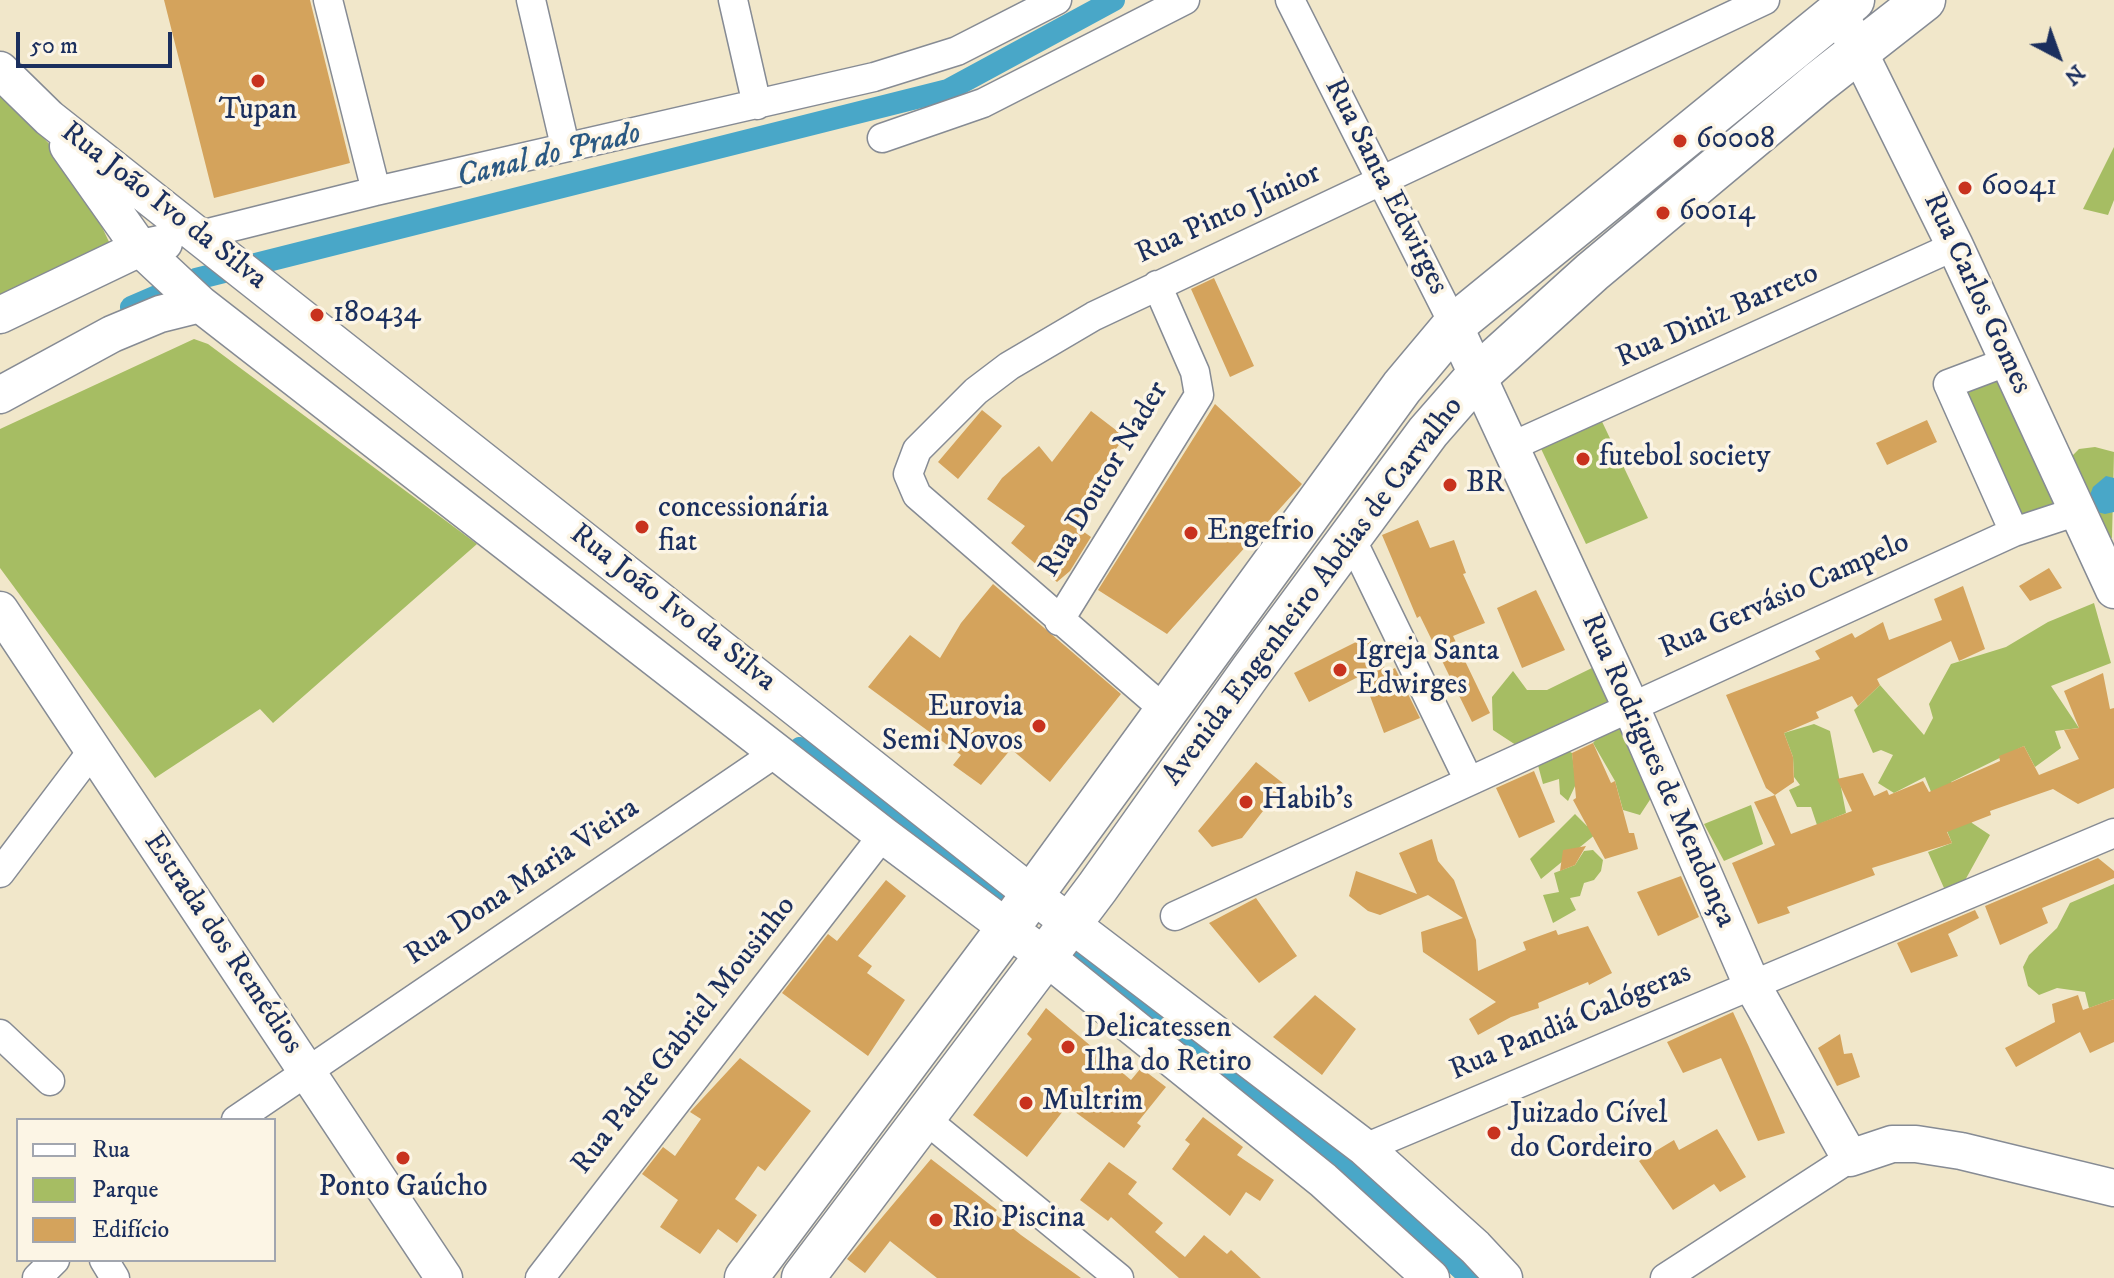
<!DOCTYPE html>
<meta charset="utf-8">
<style>
body{margin:0}
#map{position:relative;width:2114px;height:1278px;overflow:hidden;background:#f1e7ca;font-family:"IM FELL DW Pica",serif}
canvas{display:block}
.legend{position:absolute;left:16px;top:1118px;width:260px;height:144px;box-sizing:border-box;background:#fcf5e5;border:2px solid #a2a6af;margin:0;padding:10px 14px;list-style:none;font-size:24px;color:#1b2f5e}
.legend li{display:flex;align-items:center;gap:16px;height:40px}
.legend b{width:40px;border:2px solid #a2a6af}
.north{position:absolute;left:2018px;top:16px;width:80px;height:80px;-webkit-text-stroke:6px #fcf5e5;paint-order:stroke;rotate:139deg;font-size:22px;font-weight:700;line-height:32px;text-align:center;color:#1b2f5e}
.north::after{content:'';display:block;margin:auto;width:28px;height:36px;background:#1b2f5e;clip-path:polygon(50% 0,100% 100%,50% 72%,0 100%)}
.scale{position:absolute;left:16px;top:32px;width:156px;height:36px;box-sizing:border-box;border:4px solid #1b2f5e;border-top:0;padding-left:10px;font-size:24px;line-height:28px;white-space:nowrap;color:#1b2f5e;-webkit-text-stroke:6px #fcf5e5;paint-order:stroke}
</style>
<div id="map">
<canvas width="2114" height="1278"></canvas>
<ul class="legend">
<li><b style="height:10px;background:#fff"></b>Rua</li>
<li><b style="height:22px;background:#a6bd63"></b>Parque</li>
<li><b style="height:22px;background:#d4a35c"></b>Edifício</li>
</ul>
<div class="north">N</div>
<div class="scale">50 m</div>
</div>
<script>
const ctx = document.querySelector('canvas').getContext('2d');
ctx.lineJoin = 'round';
function fillPath(path, color) {
  ctx.fillStyle = color;
  ctx.fill(path, 'evenodd');
}
function shape(rows) {
  const path = new Path2D();
  for (const r of rows) {
    path.moveTo(r[0], r[1]);
    for (let i = 2; i < r.length; i += 2) path.lineTo(r[i], r[i + 1]);
  }
  return path;
}
function strokePath(path, color, width, dash) {
  ctx.strokeStyle = color;
  ctx.lineWidth = width;
  ctx.lineCap = dash ? 'butt' : 'round';
  ctx.setLineDash(dash || []);
  ctx.stroke(path);
}
function drawText(font, color, halo, rows, align = 'center') {
  ctx.font = font + ' "IM FELL DW Pica",serif';
  ctx.lineWidth = 7;
  ctx.setLineDash([]);
  ctx.textBaseline = 'middle';
  ctx.strokeStyle = halo;
  ctx.fillStyle = color;
  for (const [text, x, y, turn = 0] of rows) {
    ctx.save();
    ctx.translate(x, y);
    ctx.rotate((+turn || 0) * Math.PI / 180);
    ctx.textAlign = isNaN(turn) ? turn : align;
    if (halo) ctx.strokeText(text, 0, 0);
    ctx.fillText(text, 0, 0);
    ctx.restore();
  }
}
fillPath(shape([
 [0,92,55,150,95,212,110,244,0,296],
 [2114,147,2114,200,2108,215,2083,209],
 [194,339,208,344,477,544,273,723,260,709,155,778,0,568,0,429],
 [1997,378,2059,509,2014,527,1955,390],
 [1596,409,1648,518,1586,544,1535,436],
 [2095,447,2114,452,2112,538,2108,537,2070,458,2079,449],
 [2094,603,2111,663,2051,686,2079,728,2055,731,2061,748,2035,767,2024,746,1951,782,1972,823,1990,835,1963,884,1944,888,1928,852,1952,843,1925,777,1894,793,1878,783,1893,755,1881,750,1873,753,1854,710,1880,685,1924,735,1933,718,1929,704,1951,664,2006,647,2048,622],
 [1596,666,1616,703,1522,749,1493,730,1492,697,1513,671,1527,690,1547,690],
 [1627,717,1659,786,1640,815,1623,810,1615,781,1593,743,1610,723],
 [1814,724,1830,731,1846,813,1817,825,1811,807,1797,807,1789,790,1800,785,1794,777,1793,757,1784,733],
 [1559,746,1572,753,1576,784,1568,801,1560,794,1559,779,1543,784,1535,754],
 [1751,805,1763,844,1724,861,1704,824],
 [1575,814,1587,826,1613,820,1541,879,1530,859],
 [1593,850,1603,860,1601,871,1594,880,1584,883,1580,896,1570,898,1576,910,1553,923,1543,895,1559,892,1554,873,1575,865,1584,851],
 [2114,884,2114,999,2089,1008,2085,992,2057,988,2039,995,2028,986,2023,967,2029,955,2057,928,2070,903]
]), '#a6bd63');
fillPath(shape([
 [2106,476,2114,478,2114,512,2105,514,2097,512,2090,495,2093,487]
]), '#49a7c8');
strokePath(shape([
 [131,307,196,279,948,90,1114,0],
 [800,748,995,893],
 [1077,955,1368,1183,1471,1278]
]), '#49a7c8', 22);
fillPath(shape([
 [164,0,310,0,350,163,214,198],
 [1214,278,1254,366,1230,377,1191,289],
 [1215,404,1302,484,1167,634,1098,590],
 [982,410,1002,426,958,479,938,462],
 [1091,411,1125,437,1089,484,1098,492,1073,524,1091,537,1070,571,1057,582,1011,543,1025,526,987,499,1002,478,1039,446,1052,462],
 [1927,420,1937,442,1887,465,1876,443],
 [1418,520,1430,548,1454,540,1466,573,1463,574,1485,623,1453,636,1490,713,1472,722,1420,616,1417,618,1382,535],
 [2049,568,2062,588,2030,601,2019,586],
 [993,584,1121,694,1050,782,1011,749,981,785,953,765,961,755,868,687,910,635,940,658,961,623],
 [1963,586,1985,649,1959,661,1951,641,1877,679,1880,685,1858,706,1852,696,1816,712,1819,718,1784,733,1793,757,1794,782,1775,795,1766,788,1726,695,1820,659,1815,651,1852,633,1855,638,1883,622,1889,640,1942,620,1934,599],
 [1536,590,1565,650,1522,668,1497,608],
 [1368,636,1387,672,1395,668,1420,718,1384,733,1362,675,1309,702,1294,673],
 [2103,673,2110,709,2114,708,2114,788,2078,804,2053,789,1990,811,1991,815,1947,832,1952,843,1872,868,1875,875,1787,907,1790,913,1758,924,1732,863,1775,845,1754,802,1775,795,1791,834,1852,811,1837,779,1863,773,1874,796,1887,790,1889,795,1923,781,1929,792,2000,761,1999,756,2024,746,2039,775,2079,759,2064,730,2079,728,2064,691],
 [1593,743,1611,783,1615,781,1629,833,1634,833,1638,849,1605,859,1573,800,1576,798,1572,753],
 [1256,762,1284,784,1242,838,1212,847,1198,831],
 [1534,771,1555,822,1519,838,1496,788],
 [1432,839,1438,861,1454,880,1476,940,1478,971,1526,950,1523,942,1556,930,1558,935,1588,926,1612,973,1589,985,1588,982,1538,1003,1539,1008,1511,1017,1478,1035,1469,1019,1496,1002,1423,952,1421,932,1463,918,1428,895,1380,915,1368,911,1349,896,1356,871,1417,894,1399,853],
 [1586,846,1575,865,1560,871,1563,850],
 [2098,858,2114,871,2114,878,2042,908,2048,923,2000,945,1985,906],
 [1681,876,1699,917,1658,936,1637,892],
 [886,880,906,896,858,956,872,966,867,973,905,1000,868,1056,782,993,828,934,837,941],
 [1256,898,1297,956,1259,983,1209,923],
 [1975,910,1979,918,1948,934,1958,956,1911,973,1897,943],
 [1315,995,1356,1029,1322,1075,1273,1037],
 [2078,995,2083,1010,2114,999,2114,1042,2090,1053,2080,1032,2016,1067,2005,1048,2055,1022,2052,1004],
 [1046,1008,1131,1080,1141,1068,1166,1087,1137,1123,1141,1126,1124,1148,1067,1106,1027,1157,973,1115,1032,1039,1027,1034],
 [1733,1012,1749,1047,1785,1133,1758,1141,1721,1058,1683,1073,1667,1042],
 [1840,1034,1844,1054,1852,1053,1860,1077,1837,1086,1818,1048],
 [740,1058,811,1111,765,1171,758,1166,735,1199,757,1215,737,1243,718,1229,700,1254,660,1227,678,1200,642,1174,663,1147,675,1156,701,1119,690,1112],
 [1203,1117,1243,1147,1237,1155,1274,1180,1260,1201,1246,1192,1230,1216,1172,1169,1190,1144,1185,1140],
 [1717,1129,1746,1177,1720,1192,1714,1184,1673,1210,1639,1161,1674,1140,1679,1150],
 [931,1159,997,1210,994,1213,1021,1235,1081,1278,937,1278,890,1241,865,1273,847,1259],
 [1109,1162,1137,1182,1128,1194,1163,1223,1155,1232,1185,1257,1204,1235,1227,1254,1231,1250,1261,1278,1179,1278,1111,1217,1108,1221,1080,1200]
]), '#d4a35c');
const minor = shape([
 [328,0,376,191],
 [531,0,565,146],
 [733,0,757,105],
 [1290,0,1454,325],
 [882,138,983,103,1185,0],
 [200,235,376,191,874,77,957,51,1057,0],
 [2009,361,1948,384,2014,532],
 [1508,448,1955,246],
 [1350,536,1468,779],
 [1059,621,1199,395,1195,372,1157,285],
 [1166,711,917,495,908,474,917,450,976,391,1009,366,1094,316,1765,0],
 [0,873,93,750],
 [1175,916,2014,532,2078,511],
 [0,1034,50,1081],
 [924,1118,1119,1278],
 [236,1120,777,752],
 [1365,1148,2114,833],
 [104,1260,115,1278],
 [37,1278,55,1260],
 [540,1278,883,835],
 [1665,1278,1850,1158]
]);
const major = shape([
 [1847,28,1955,246,2114,590],
 [0,70,49,118,1033,895,1365,1148,1475,1247,1504,1278],
 [68,146,140,248,200,304,883,835,1046,957,1323,1180,1431,1278],
 [0,315,140,248,164,243],
 [1454,325,1630,705,1751,983,1850,1158,1892,1144,1916,1144,1961,1151,2114,1188],
 [0,395,112,334,160,314,200,304],
 [0,610,444,1278]
]);
const highway = shape([
 [746,1278,1008,928,1402,387,1454,325,1853,0],
 [803,1278,1097,888,1252,670,1428,432,1477,376,1592,272,1818,83,1924,0]
]);
strokePath(minor, '#868b94', 31);
strokePath(major, '#868b94', 39);
strokePath(highway, '#868b94', 45);
strokePath(minor, '#fff', 28);
strokePath(major, '#fff', 36);
strokePath(highway, '#fff', 42);
for (const [x, y, r, color] of [
 [258,81,8,"#c8321e"],
 [1680,141,8,"#c8321e"],
 [1965,188,8,"#c8321e"],
 [1663,213,8,"#c8321e"],
 [317,315,8,"#c8321e"],
 [1583,459,8,"#c8321e"],
 [1450,485,8,"#c8321e"],
 [642,527,8,"#c8321e"],
 [1191,533,8,"#c8321e"],
 [1340,670,8,"#c8321e"],
 [1039,726,8,"#c8321e"],
 [1246,802,8,"#c8321e"],
 [1068,1047,8,"#c8321e"],
 [1026,1103,8,"#c8321e"],
 [1494,1133,8,"#c8321e"],
 [403,1158,8,"#c8321e"],
 [936,1220,8,"#c8321e"]
]) {
  const dot = new Path2D();
  dot.arc(x, y, r, 0, 2 * Math.PI);
  ctx.fillStyle = color;
  ctx.fill(dot);
  strokePath(dot, '#fcf5e5', 3);
}
drawText('30px', '#1b2f5e', '#fcf5e5', [
 ["Tupan",258,112,"center"],
 ["60008",1696,141],
 ["60041",1981,188],
 ["60014",1679,213],
 ["180434",333,315],
 ["futebol society",1599,459],
 ["BR",1466,485],
 ["concessionária",658,510],
 ["fiat",658,544],
 ["Engefrio",1207,533],
 ["Igreja Santa",1356,653],
 ["Edwirges",1356,687],
 ["Eurovia",1023,709,"right"],
 ["Semi Novos",1023,743,"right"],
 ["Habib's",1262,802],
 ["Delicatessen",1084,1030],
 ["Ilha do Retiro",1084,1064],
 ["Multrim",1042,1103],
 ["Juizado Cível",1510,1116],
 ["do Cordeiro",1510,1150],
 ["Ponto Gaúcho",403,1189,"center"],
 ["Rio Piscina",952,1220]
], 'left');
drawText('30px', '#1b2f5e', '#fcf5e5', [
 ["Rua Santa Edwirges",1385,187,63],
 ["Rua João Ivo da Silva",163,207,38],
 ["Rua Pinto Júnior",1229,215,-25],
 ["Rua Carlos Gomes",1976,294,65],
 ["Rua Diniz Barreto",1718,317,-24],
 ["Rua Doutor Nader",1105,480,-59],
 ["Avenida Engenheiro Abdias de Carvalho",1314,592,-53],
 ["Rua Gervásio Campelo",1785,597,-24],
 ["Rua João Ivo da Silva",672,609,38],
 ["Rua Rodrigues de Mendonça",1657,771,66],
 ["Rua Dona Maria Vieira",523,883,-34],
 ["Estrada dos Remédios",222,944,56],
 ["Rua Pandiá Calógeras",1571,1023,-23],
 ["Rua Padre Gabriel Mousinho",685,1036,-52]
]);
drawText('italic 32px', '#2b5983', '#fcf5e5', [
 ["Canal do Prado",549,157,-14]
]);
</script>
